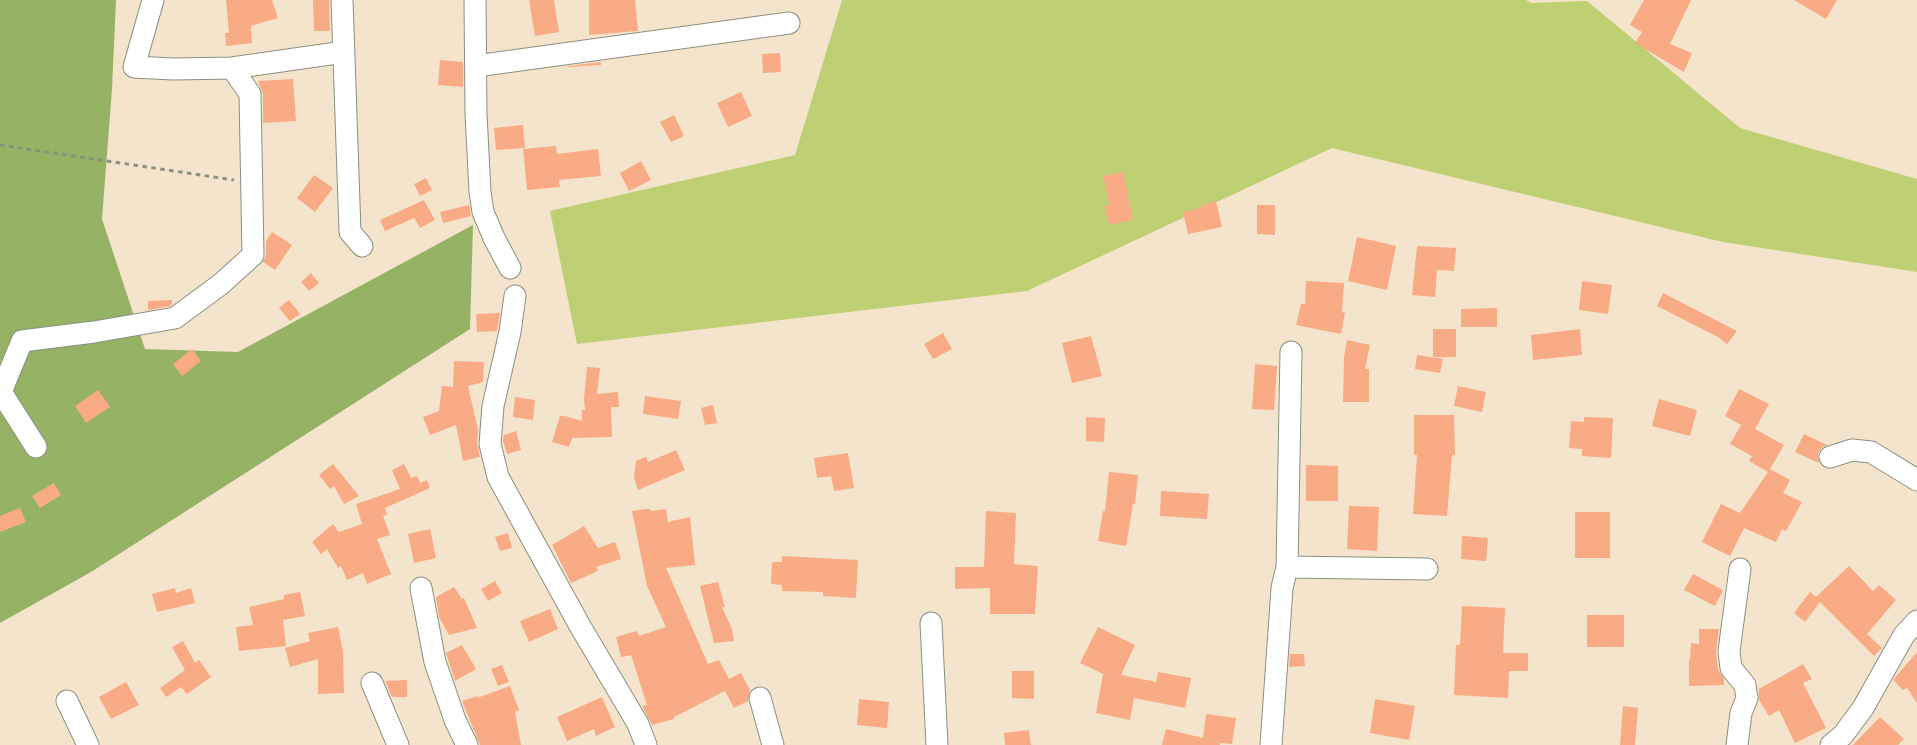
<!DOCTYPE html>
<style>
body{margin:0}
canvas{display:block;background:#f5e4cc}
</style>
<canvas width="1917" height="745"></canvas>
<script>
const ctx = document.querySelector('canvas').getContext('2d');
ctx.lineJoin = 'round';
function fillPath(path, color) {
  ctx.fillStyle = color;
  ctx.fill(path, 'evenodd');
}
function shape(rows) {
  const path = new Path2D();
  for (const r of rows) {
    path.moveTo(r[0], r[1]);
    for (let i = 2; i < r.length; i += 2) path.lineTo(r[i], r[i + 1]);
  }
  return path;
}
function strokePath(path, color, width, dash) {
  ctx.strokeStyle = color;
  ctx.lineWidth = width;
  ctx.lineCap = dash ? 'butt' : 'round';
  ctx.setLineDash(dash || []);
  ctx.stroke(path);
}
fillPath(shape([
 [842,0,1526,0,1531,3,1587,1,1740,128,1917,179,1917,272,1723,242,1332,148,1027,291,577,344,550,211,795,155]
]), '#bed073');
fillPath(shape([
 [0,0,116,0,112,89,102,219,145,349,238,352,473,225,470,329,91,572,0,623]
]), '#96b265');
fillPath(shape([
 [226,0,272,0,278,18,251,26,252,43,226,46,225,33,229,33],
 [313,0,329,0,330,31,314,31],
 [529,0,554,0,559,32,535,36],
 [589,0,635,0,638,31,589,35],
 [1644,0,1691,0,1670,44,1692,53,1684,72,1635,43,1642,32,1630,25],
 [1794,0,1837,0,1826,19],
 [780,53,781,72,763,73,762,54],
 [440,60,463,62,463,87,438,85],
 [601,62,601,65,568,67,568,66],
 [293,79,296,121,263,123,263,94,258,81],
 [741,92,752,116,728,127,717,103],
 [674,115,684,136,671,142,660,122],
 [523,125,525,148,496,150,494,128],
 [556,146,557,154,598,149,601,176,559,180,560,187,527,190,523,149],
 [641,161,651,180,629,191,620,173],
 [1123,172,1133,220,1109,225,1104,206,1110,205,1103,176],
 [314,175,333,188,315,212,297,198],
 [426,178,432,190,420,196,414,184],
 [424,200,435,220,420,228,414,218,385,231,380,220],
 [1216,201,1222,227,1188,234,1183,212,1201,208,1200,205],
 [469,205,471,216,443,223,440,212],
 [1257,205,1275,205,1275,235,1257,234],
 [272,232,292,245,275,270,263,262,266,255,266,241],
 [1357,237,1396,246,1387,290,1348,281],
 [1417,246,1456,248,1454,271,1437,270,1435,297,1412,295],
 [311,273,319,283,309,291,301,282],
 [1306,281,1344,283,1342,312,1345,313,1341,334,1296,325,1301,304,1305,304],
 [1582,281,1612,285,1608,314,1579,310],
 [1663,293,1737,331,1727,344,1718,337,1657,306],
 [172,300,172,304,170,306,148,310,148,301],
 [289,300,300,314,290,321,279,308],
 [1497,308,1497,327,1461,327,1461,309],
 [500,313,497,331,477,332,476,314],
 [1433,329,1456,329,1456,357,1433,357],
 [1580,329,1582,355,1533,360,1531,335],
 [943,333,952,349,933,359,924,344],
 [1091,336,1102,376,1072,383,1062,343],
 [1347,340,1370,345,1365,369,1369,369,1369,402,1343,402,1344,357],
 [192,349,201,361,182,376,173,364],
 [1417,355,1443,359,1440,373,1415,369],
 [454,361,484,362,483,382,468,386,478,430,477,443,480,457,463,461,456,425,430,435,423,417,439,411,442,386,453,387],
 [1255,364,1277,366,1274,410,1252,409],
 [587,367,600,368,597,394,618,392,619,407,611,407,612,437,572,438,569,447,552,442,560,416,565,416,582,421,582,410,585,410,584,398],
 [1458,386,1486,392,1482,412,1454,406],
 [1739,389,1769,404,1755,429,1784,445,1770,469,1790,480,1783,493,1802,502,1786,531,1782,529,1776,542,1744,528,1730,556,1702,542,1721,504,1740,513,1768,472,1749,461,1752,456,1730,444,1741,425,1725,416],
 [98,390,110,407,86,423,75,406],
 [645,396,681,401,678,419,643,414],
 [515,397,535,400,533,420,513,417],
 [1659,399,1697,410,1690,436,1652,426],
 [713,405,717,423,705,425,701,408],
 [1414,415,1454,415,1455,455,1452,455,1447,516,1413,514,1417,455,1414,455],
 [1086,417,1105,418,1104,442,1086,441],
 [1584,417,1613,418,1611,458,1582,456,1582,449,1569,448,1571,421,1584,422],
 [516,431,521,450,507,454,503,441,504,435],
 [1804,434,1827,445,1821,448,1818,454,1819,463,1795,452],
 [676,450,685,470,638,490,634,478,636,461,646,457,648,462],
 [848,453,854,488,834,491,831,476,817,478,814,458],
 [333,464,359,496,344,504,334,486,330,489,319,475],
 [404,464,411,478,417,476,420,483,427,480,430,488,385,508,387,515,383,516,390,535,377,539,391,574,367,584,363,573,347,580,341,566,338,568,327,549,321,554,312,542,333,524,339,532,362,524,356,504,400,489,392,470],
 [1306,465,1338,466,1338,501,1306,501],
 [1109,472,1138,475,1135,504,1133,504,1126,546,1098,541,1103,511,1105,511],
 [54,483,61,495,40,508,32,496],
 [1161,491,1209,494,1207,519,1160,516],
 [1349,506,1379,507,1377,551,1347,549],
 [20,508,26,522,0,532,0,516],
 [645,509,650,509,651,511,666,509,668,522,690,517,695,565,666,568,708,664,719,660,729,679,741,673,750,690,748,701,734,708,725,691,674,717,674,719,652,725,642,706,647,705,631,655,621,657,616,637,637,631,639,636,666,627,647,586,632,511],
 [986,511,1016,513,1014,564,1038,566,1035,614,990,614,990,588,955,589,955,567,984,567],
 [1575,512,1610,512,1610,558,1575,558],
 [584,526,598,548,615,542,621,559,596,567,598,571,571,583,552,545],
 [430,529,436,558,414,563,408,534],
 [508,533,512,548,500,551,495,537],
 [1462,536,1488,538,1486,561,1461,559],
 [782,556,858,560,856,598,823,596,823,592,782,591,782,585,771,584,772,562,782,562],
 [1849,566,1873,591,1879,585,1896,600,1867,634,1882,648,1874,656,1820,602,1805,622,1794,613,1810,592,1816,597],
 [1693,574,1723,590,1715,606,1684,590],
 [495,581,502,593,488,601,481,589],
 [718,582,725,607,722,607,732,629,734,641,714,643,700,586],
 [454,587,462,599,464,598,477,628,449,635,439,617,436,597],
 [175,588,176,593,191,588,195,603,157,612,152,594],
 [300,592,305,616,283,620,286,646,239,651,236,627,253,625,249,607,284,599,284,595],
 [1462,606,1505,608,1503,653,1528,653,1528,671,1509,671,1508,698,1454,695,1456,645,1460,645],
 [550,609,558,629,529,642,520,621],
 [1587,615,1624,615,1624,647,1587,647],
 [338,627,343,651,344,693,318,694,318,659,290,667,285,648,310,641,308,633],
 [1098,627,1135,645,1121,675,1156,682,1158,672,1191,678,1185,708,1134,698,1130,720,1096,713,1103,674,1080,663],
 [1699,629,1719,629,1716,652,1718,669,1724,679,1724,685,1689,686,1689,660,1690,660,1691,643,1699,644],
 [183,641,195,663,199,660,211,677,187,694,181,687,166,697,160,688,185,670,172,647],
 [462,645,476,669,455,681,446,653],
 [1917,652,1917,703,1907,688,1903,690,1893,680],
 [1290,654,1304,654,1305,666,1289,667],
 [1803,664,1812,679,1803,683,1826,728,1795,743,1779,710,1769,716,1759,700,1759,689],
 [502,665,509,682,498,686,491,669],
 [1012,671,1034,671,1034,699,1012,698],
 [407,680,407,697,392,697,385,681],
 [126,682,139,705,111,719,99,697],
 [510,686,519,710,515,712,521,745,480,745,462,701,477,696,477,698],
 [602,697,615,727,596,736,594,729,567,741,557,717],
 [859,699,889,702,887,728,857,725],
 [1375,699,1415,706,1409,740,1370,733],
 [1623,706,1638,708,1635,745,1620,745],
 [1206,714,1236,718,1232,744,1220,743,1220,745,1162,745,1166,729,1203,738],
 [1880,717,1904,739,1898,745,1853,745],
 [1029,730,1031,745,1005,745,1004,733]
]), '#f9ab86');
const minor = shape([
 [153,0,134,67,173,69,232,68,344,52],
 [342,0,350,232,362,246],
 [475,0,476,114,480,192,483,212,494,238,510,268],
 [476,66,789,23],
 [515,296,510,332,493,406,490,444,498,477,580,626,638,724,646,745],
 [36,447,1,392,22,341,94,332,175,318,221,284,253,255,250,94,232,68],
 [1830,457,1852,450,1871,452,1917,480],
 [1287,567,1291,352],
 [421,588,435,662,455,720,467,745],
 [931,623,937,745],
 [372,683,398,745],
 [760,698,773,745],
 [67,701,88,745],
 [1271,745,1282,588,1287,567,1427,569],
 [1737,745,1741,713,1747,698,1745,685,1731,668,1729,651,1740,569],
 [1831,745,1843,735,1863,708,1904,635,1917,621]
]);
strokePath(minor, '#8a9080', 23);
strokePath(shape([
 [0,145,234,180]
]), '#8a9080', 3, [4.5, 4.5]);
strokePath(minor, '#fff', 21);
</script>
